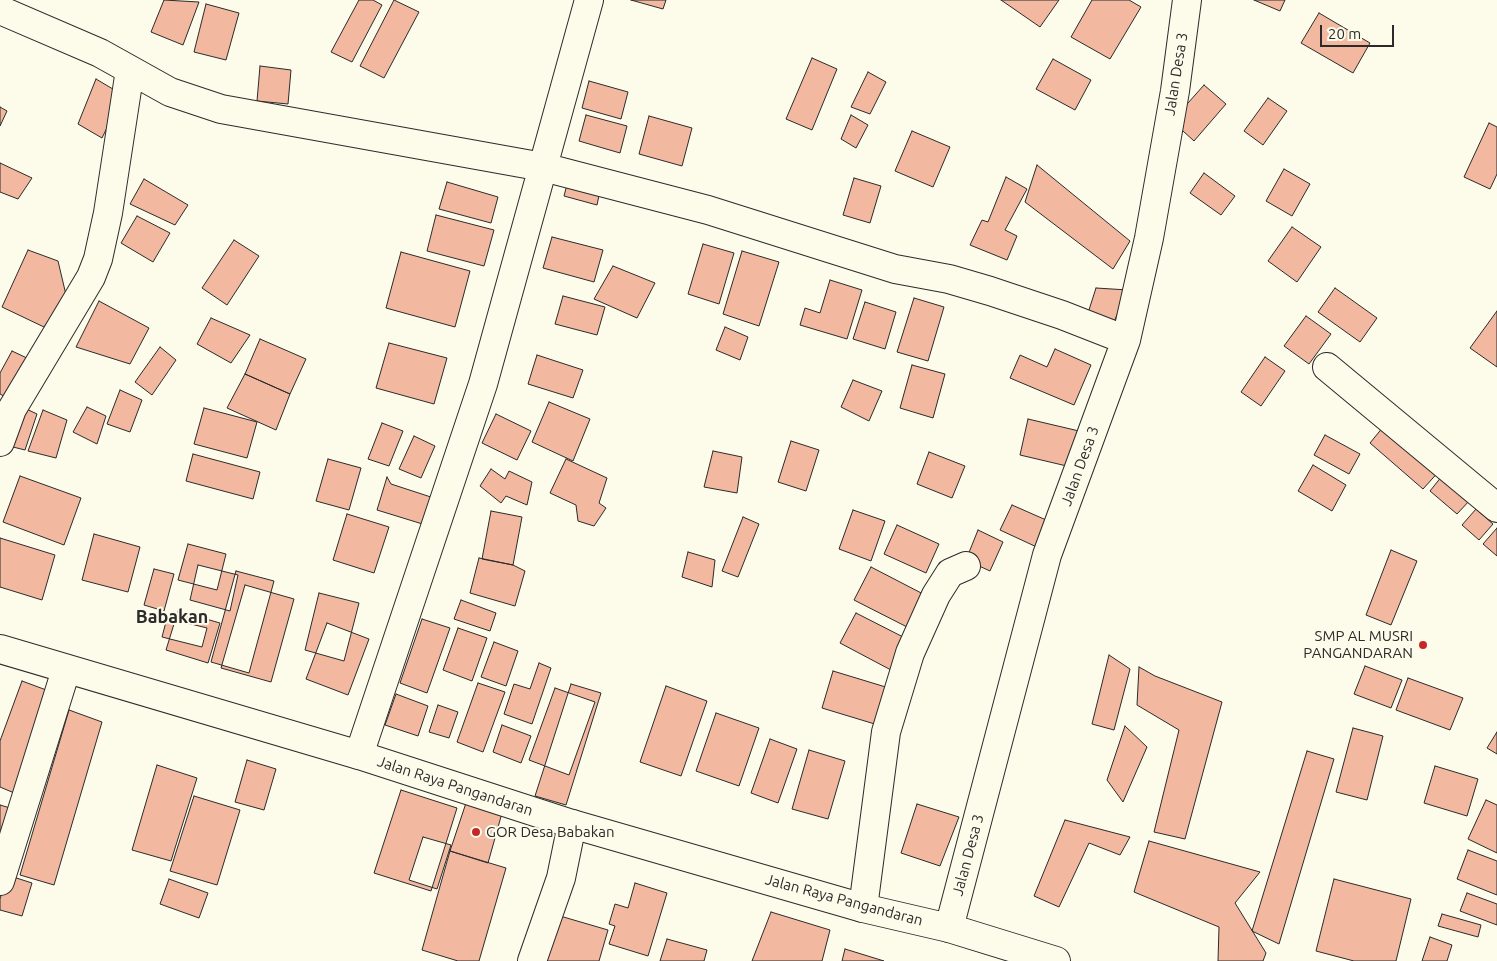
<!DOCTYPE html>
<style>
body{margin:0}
#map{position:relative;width:1497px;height:961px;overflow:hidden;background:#fdfbea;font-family:Ubuntu,sans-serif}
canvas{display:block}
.scale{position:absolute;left:1320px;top:25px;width:74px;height:22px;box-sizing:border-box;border:2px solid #2b2b2b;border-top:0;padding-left:6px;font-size:15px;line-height:18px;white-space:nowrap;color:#2b2b2b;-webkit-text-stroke:4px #fdfbea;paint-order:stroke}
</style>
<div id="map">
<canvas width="1497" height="961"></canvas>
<div class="scale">20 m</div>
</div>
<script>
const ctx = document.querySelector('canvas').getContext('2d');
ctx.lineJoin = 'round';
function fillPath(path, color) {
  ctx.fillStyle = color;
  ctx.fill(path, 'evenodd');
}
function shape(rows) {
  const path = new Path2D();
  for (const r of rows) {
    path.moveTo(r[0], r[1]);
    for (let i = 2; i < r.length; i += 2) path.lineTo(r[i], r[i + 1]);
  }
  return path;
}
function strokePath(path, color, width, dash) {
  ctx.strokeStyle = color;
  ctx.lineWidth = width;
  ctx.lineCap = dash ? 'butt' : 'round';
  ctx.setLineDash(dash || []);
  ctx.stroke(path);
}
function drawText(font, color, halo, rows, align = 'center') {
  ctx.font = font + ' Ubuntu,sans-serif';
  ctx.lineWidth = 4;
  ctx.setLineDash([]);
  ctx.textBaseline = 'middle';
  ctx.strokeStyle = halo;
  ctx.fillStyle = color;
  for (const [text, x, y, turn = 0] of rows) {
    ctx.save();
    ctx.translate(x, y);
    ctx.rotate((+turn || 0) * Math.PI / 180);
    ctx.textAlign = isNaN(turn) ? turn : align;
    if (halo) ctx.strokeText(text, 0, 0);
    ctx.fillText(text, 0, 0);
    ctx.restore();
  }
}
const building = shape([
 [164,0,199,2,183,45,151,32,164,0],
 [359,0,373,0,382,5,352,62,331,52,359,0],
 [394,0,419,12,384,78,360,66,394,0],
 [631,0,666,0,663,9,631,0],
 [1001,0,1059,0,1040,27,1001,0],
 [1092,0,1129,0,1141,7,1110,59,1071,37,1092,0],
 [1254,0,1285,0,1280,11,1254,0],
 [206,4,239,13,226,60,194,52,206,4],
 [1319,13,1370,43,1353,73,1301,43,1319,13],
 [812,58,837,69,812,130,786,119,812,58],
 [1053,59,1091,80,1075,110,1036,89,1053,59],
 [260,66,291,70,288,104,257,101,260,66],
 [868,72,886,82,870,114,851,107,868,72],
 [96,79,123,95,102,138,78,124,96,79],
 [589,81,628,92,621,119,582,108,589,81],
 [1204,85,1226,104,1194,141,1172,121,1204,85],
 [1268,98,1287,111,1263,145,1244,131,1268,98],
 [0,107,7,111,0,126,0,107],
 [586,115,627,126,620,153,579,141,586,115],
 [851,115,868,125,856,148,841,139,851,115],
 [649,116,692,128,682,166,639,154,649,116],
 [1489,123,1497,127,1497,174,1490,189,1464,177,1489,123],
 [912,131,950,147,933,187,895,171,912,131],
 [0,163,32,178,18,199,0,192,0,163],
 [1037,165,1130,241,1113,269,1025,202,1037,165],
 [1284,169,1310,184,1292,216,1266,201,1284,169],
 [1204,173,1235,196,1221,215,1190,193,1204,173],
 [569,177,601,186,597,205,564,196,569,177],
 [1006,177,1027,189,1005,230,1017,236,1007,260,970,245,982,220,988,222,1006,177],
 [854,178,881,186,870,223,843,215,854,178],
 [144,179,188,205,175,225,130,204,144,179],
 [447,182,498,197,491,223,439,209,447,182],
 [436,215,494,230,484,266,427,251,436,215],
 [137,216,170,233,153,262,121,243,137,216],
 [1292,227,1321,247,1297,282,1268,261,1292,227],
 [552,237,603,250,594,282,543,268,552,237],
 [234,240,259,256,227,305,202,288,234,240],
 [703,244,734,253,719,304,688,294,703,244],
 [28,250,58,261,67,299,44,327,2,307,28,250],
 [742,251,779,262,759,326,723,314,742,251],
 [401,252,470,271,455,327,386,308,401,252],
 [613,266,655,283,637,318,594,299,613,266],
 [830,280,862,290,847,339,800,325,805,308,820,313,830,280],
 [1096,288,1128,290,1113,324,1088,313,1096,288],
 [1335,288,1377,318,1360,342,1318,312,1335,288],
 [563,296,605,307,597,335,555,324,563,296],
 [914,298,944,307,928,361,897,352,914,298],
 [99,301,149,328,130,364,76,347,99,301],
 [865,302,896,312,885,349,853,339,865,302],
 [1497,311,1497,367,1470,348,1497,311],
 [1306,316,1331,334,1309,364,1284,346,1306,316],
 [211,318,250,335,231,363,197,344,211,318],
 [725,327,748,337,740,360,716,350,725,327],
 [260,339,306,359,290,394,245,374,260,339],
 [389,343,447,358,434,404,376,388,389,343],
 [160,347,176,360,152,395,135,382,160,347],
 [1055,349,1091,365,1074,405,1010,378,1020,355,1047,367,1055,349],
 [12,351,29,359,11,400,0,394,0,373,12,351],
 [537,355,583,370,573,398,528,384,537,355],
 [1265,357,1285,371,1261,406,1241,392,1265,357],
 [912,365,945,374,933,418,900,408,912,365],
 [245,374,290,394,276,430,227,408,245,374],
 [853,380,882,391,869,421,841,407,853,380],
 [120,390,142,400,130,432,107,424,120,390],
 [549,402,590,419,573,461,532,442,549,402],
 [20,406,37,414,25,450,9,446,20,406],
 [87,407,106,416,97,444,73,432,87,407],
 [204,408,257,422,247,458,194,444,204,408],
 [43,410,67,420,56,458,28,451,43,410],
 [496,414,531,431,517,460,482,443,496,414],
 [1028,419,1079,431,1071,467,1020,455,1028,419],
 [1388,421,1442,468,1423,489,1370,443,1388,421],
 [382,423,403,431,389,466,368,459,382,423],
 [1325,435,1360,454,1349,474,1314,455,1325,435],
 [414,436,435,446,421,478,399,469,414,436],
 [791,441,819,450,806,491,778,482,791,441],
 [713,451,742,457,737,493,704,487,713,451],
 [929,452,965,466,952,498,917,484,929,452],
 [193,454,260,472,253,499,186,481,193,454],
 [328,459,361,468,349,510,316,501,328,459],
 [566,459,607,478,599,503,606,508,594,526,578,521,576,505,550,493,566,459],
 [1313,465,1346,485,1332,511,1298,491,1313,465],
 [491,469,505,479,509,471,532,482,527,505,506,496,501,503,480,486,491,469],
 [20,476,81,498,64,545,3,522,20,476],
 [1442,476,1470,500,1457,514,1430,491,1442,476],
 [387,477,391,484,437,499,429,526,377,510,387,477],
 [1012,505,1053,523,1041,549,1000,530,1012,505],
 [1476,509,1493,524,1479,540,1462,525,1476,509],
 [853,510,885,521,871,561,839,549,853,510],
 [491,511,522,517,513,565,482,559,491,511],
 [347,514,389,527,374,573,333,560,347,514],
 [743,517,759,524,738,577,722,571,743,517],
 [897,525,939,544,926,573,884,554,897,525],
 [1497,528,1497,556,1483,544,1497,528],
 [978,530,1003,542,990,571,966,560,978,530],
 [94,534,140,547,128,592,82,580,94,534],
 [0,538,55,555,42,600,0,587,0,538],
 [188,544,226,554,217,590,178,580,188,544],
 [1391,550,1417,561,1391,625,1366,615,1391,550],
 [688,552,715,560,712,587,682,577,688,552],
 [479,558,513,565,525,571,515,606,470,593,479,558],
 [198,565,238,575,230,611,190,600,198,565],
 [871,567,927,596,911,629,854,600,871,567],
 [154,569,174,574,164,611,144,605,154,569],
 [236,571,274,581,249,673,211,662,236,571],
 [245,585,294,599,271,682,221,668,245,585],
 [319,593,359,603,344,661,305,650,319,593],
 [461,600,496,613,490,631,454,619,461,600],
 [178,611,220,623,208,663,166,650,178,611],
 [856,613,907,639,891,670,840,643,856,613],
 [167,618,207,628,202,647,162,637,167,618],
 [422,619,450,628,427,693,400,683,422,619],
 [327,623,369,639,348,695,306,679,327,623],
 [458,628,487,638,472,681,443,670,458,628],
 [494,642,518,651,506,686,481,677,494,642],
 [1109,655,1130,669,1114,730,1092,724,1109,655],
 [539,663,551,668,532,724,504,714,514,684,530,689,539,663],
 [1365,666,1402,680,1391,708,1354,694,1365,666],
 [1139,667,1155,676,1222,702,1185,839,1154,832,1179,730,1137,705,1139,667],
 [833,671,889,688,878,725,822,708,833,671],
 [1408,678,1463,698,1450,730,1396,710,1408,678],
 [22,681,49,691,19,795,0,787,0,741,22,681],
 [478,683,505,692,483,752,457,742,478,683],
 [571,684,601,693,566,805,535,796,571,684],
 [666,686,707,701,681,776,640,762,666,686],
 [555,688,595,702,569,775,529,760,555,688],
 [396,694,428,706,418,736,385,725,396,694],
 [438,705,458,712,449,738,429,732,438,705],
 [69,710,102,722,54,885,20,875,69,710],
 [716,713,759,728,739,786,696,771,716,713],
 [502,725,531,736,521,763,493,752,502,725],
 [1125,726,1147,747,1123,802,1107,780,1125,726],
 [1353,728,1383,736,1367,800,1336,792,1353,728],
 [1497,732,1497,754,1487,748,1497,732],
 [770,739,797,749,778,803,751,793,770,739],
 [809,750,845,761,828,819,792,809,809,750],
 [1307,751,1334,759,1279,944,1252,931,1307,751],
 [247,760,276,769,264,810,235,802,247,760],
 [157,765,197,778,171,861,132,850,157,765],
 [1435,766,1478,779,1467,816,1424,803,1435,766],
 [401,790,457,808,431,891,374,873,401,790],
 [194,796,240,810,217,885,170,871,194,796],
 [1486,800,1497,805,1497,853,1468,839,1486,800],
 [466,803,502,813,488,863,450,851,466,803],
 [917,804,959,817,940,866,901,853,917,804],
 [0,805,17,810,0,844,0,805],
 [1065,820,1130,837,1120,855,1089,843,1059,907,1034,896,1065,820],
 [423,837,451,845,437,889,409,880,423,837],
 [1149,841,1260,872,1235,903,1266,953,1263,961,1218,961,1219,927,1134,892,1149,841],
 [1468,850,1497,861,1497,895,1457,879,1468,850],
 [450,851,506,868,479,961,458,961,422,950,450,851],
 [7,875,32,883,22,916,0,910,0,899,7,875],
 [169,879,208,893,199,918,160,904,169,879],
 [1334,879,1411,899,1396,961,1354,961,1316,951,1334,879],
 [635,883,667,893,648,956,609,944,615,926,609,924,615,904,628,908,635,883],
 [1467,893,1497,904,1497,925,1460,911,1467,893],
 [771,912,830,930,822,961,752,961,771,912],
 [1442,914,1481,925,1478,937,1438,926,1442,914],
 [560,916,608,930,599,961,547,961,560,916],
 [1430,937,1452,945,1447,961,1422,961,1430,937],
 [667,939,707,950,704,961,660,961,667,939],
 [845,949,884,961,842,961,845,949]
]);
fillPath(building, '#f2b8a0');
strokePath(building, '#2b2b2b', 1);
const minor = shape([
 [0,10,100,53,170,92,221,109,543,167,708,210,895,269,949,279,990,291,1062,315,1126,340],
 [1327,367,1497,508],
 [0,442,12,409,91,277,98,259,108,213,130,70],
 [359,755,483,384,589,0],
 [0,881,66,670],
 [863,908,886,732,910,653,936,595,950,573,966,566],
 [949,928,1047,555,1126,340,1149,238,1175,91,1187,0],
 [532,961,561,878,572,824]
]);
const highway = shape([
 [0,649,359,755,572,824,863,908,949,928,1056,961]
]);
strokePath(minor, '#2b2b2b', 30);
strokePath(highway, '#2b2b2b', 30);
strokePath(minor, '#fdfbea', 28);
strokePath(highway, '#fdfbea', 28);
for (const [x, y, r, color] of [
 [1423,645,5,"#c62828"],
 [476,832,5,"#c62828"]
]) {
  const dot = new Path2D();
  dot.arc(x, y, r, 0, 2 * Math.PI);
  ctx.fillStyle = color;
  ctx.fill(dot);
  strokePath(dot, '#fdfbea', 2);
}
drawText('15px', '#2b2b2b', '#fdfbea', [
 ["Jalan Desa 3",1176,74,-81],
 ["Jalan Desa 3",1080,466,-70],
 ["Jalan Raya Pangandaran",455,786,18],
 ["Jalan Desa 3",968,855,-75],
 ["Jalan Raya Pangandaran",844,900,15]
]);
drawText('15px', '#2b2b2b', '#fdfbea', [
 ["SMP AL MUSRI",1413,636],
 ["PANGANDARAN",1413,653],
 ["GOR Desa Babakan",486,832,"left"]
], 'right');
drawText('bold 18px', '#2b2b2b', '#fdfbea', [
 ["Babakan",172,617]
]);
</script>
